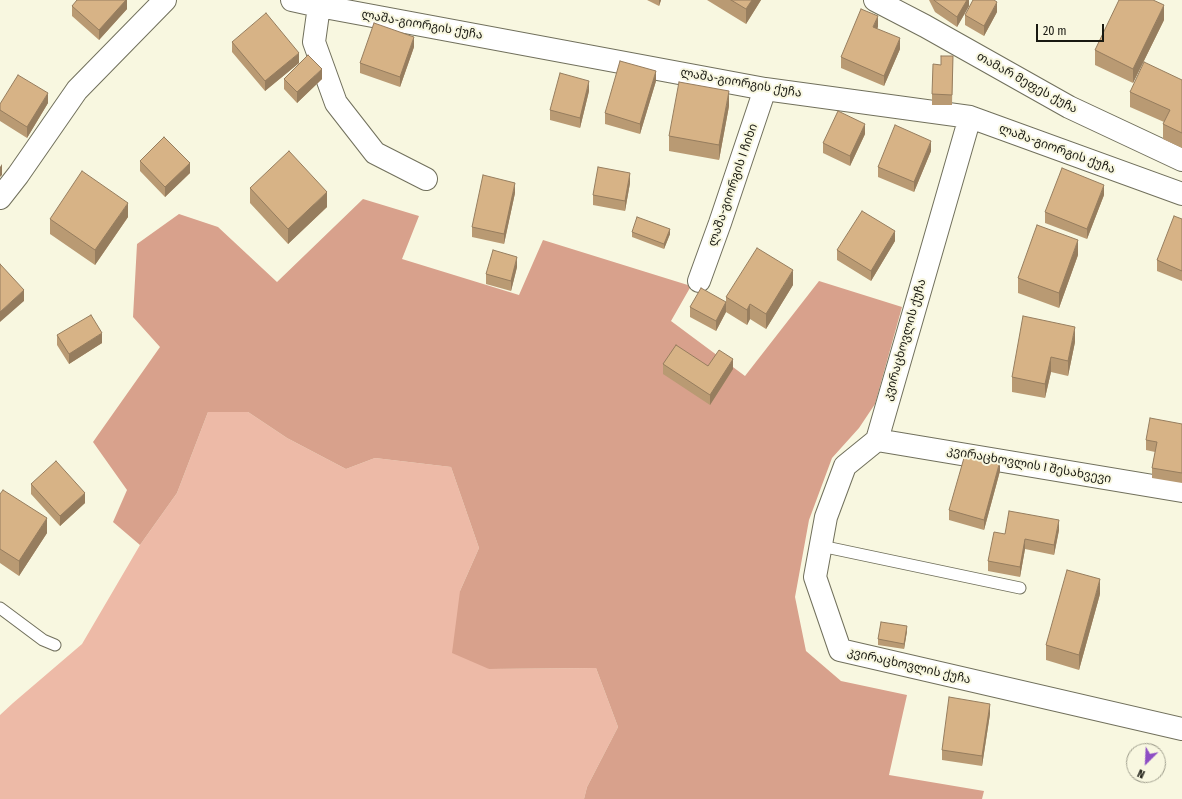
<!DOCTYPE html>
<meta charset="utf-8">
<style>
body{margin:0}
#map{position:relative;width:1182px;height:799px;overflow:hidden;background:#f8f7e0;font-family:"Fira Sans Condensed",sans-serif}
canvas{display:block}
.north{position:absolute;left:1126px;top:743px;width:40px;height:40px;box-sizing:border-box;background:#f8f7e0;border:1px solid #9f9e8d;border-radius:50%;rotate:204deg;font-size:11px;font-weight:700;line-height:16px;text-align:center;color:#191911}
.north::after{content:'';display:block;margin:auto;width:14px;height:18px;background:#8e4ec4;clip-path:polygon(50% 0,100% 100%,50% 72%,0 100%)}
.scale{position:absolute;left:1036px;top:24px;width:68px;height:18px;box-sizing:border-box;border:2px solid #191911;border-top:0;padding-left:5px;font-size:12px;line-height:14px;white-space:nowrap;color:#191911;-webkit-text-stroke:3px #f8f7e0;paint-order:stroke}
</style>
<div id="map">
<canvas width="1182" height="799"></canvas>
<div class="north">N</div>
<div class="scale">20 m</div>
</div>
<script>
const ctx = document.querySelector('canvas').getContext('2d');
ctx.lineJoin = 'round';
function fillPath(path, color) {
  ctx.fillStyle = color;
  ctx.fill(path, 'evenodd');
}
function shape(rows) {
  const path = new Path2D();
  for (const r of rows) {
    path.moveTo(r[0], r[1]);
    for (let i = 2; i < r.length; i += 2) path.lineTo(r[i], r[i + 1]);
  }
  return path;
}
function strokePath(path, color, width, dash) {
  ctx.strokeStyle = color;
  ctx.lineWidth = width;
  ctx.lineCap = dash ? 'butt' : 'round';
  ctx.setLineDash(dash || []);
  ctx.stroke(path);
}
function drawText(font, color, halo, rows, align = 'center') {
  ctx.font = font + ' "Fira Sans Condensed","Noto Sans Georgian",sans-serif';
  ctx.lineWidth = 4;
  ctx.setLineDash([]);
  ctx.textBaseline = 'middle';
  ctx.strokeStyle = halo;
  ctx.fillStyle = color;
  for (const [text, x, y, turn = 0] of rows) {
    ctx.save();
    ctx.translate(x, y);
    ctx.rotate((+turn || 0) * Math.PI / 180);
    ctx.textAlign = isNaN(turn) ? turn : align;
    if (halo) ctx.strokeText(text, 0, 0);
    ctx.fillText(text, 0, 0);
    ctx.restore();
  }
}
fillPath(shape([
 [208,412,248,412,287,438,346,469,375,458,451,467,479,548,460,591,489,669,596,668,618,727,587,787,584,799,0,799,0,715,13,703,82,644,140,545,177,493]
]), '#edbaa7');
fillPath(shape([
 [363,199,419,216,402,259,519,295,543,240,691,286,671,321,745,376,819,281,902,307,875,404,859,428,832,458,809,520,795,597,806,651,841,681,907,695,889,775,984,791,982,799,584,799,587,787,618,727,596,668,489,669,452,653,460,591,479,548,451,467,375,458,346,469,287,438,248,412,208,412,177,493,140,545,113,522,127,490,93,442,160,347,133,317,137,244,179,214,218,227,277,282]
]), '#d8a18c');
const lane = shape([
 [821,546,1020,588],
 [0,608,43,640,55,645]
]);
const street = shape([
 [292,0,319,6,765,89,970,117,1182,194],
 [319,6,314,42,336,103,375,153,426,179],
 [970,117,877,440,845,466,826,517,815,577,840,650,1182,729],
 [0,198,18,175,77,90,165,0],
 [699,281,720,223,765,89],
 [877,440,1182,491]
]);
const secondary = shape([
 [875,0,925,26,1069,107,1182,160]
]);
strokePath(lane, '#71705c', 13);
strokePath(street, '#71705c', 24);
strokePath(secondary, '#71705c', 24);
strokePath(lane, '#fff', 11);
strokePath(street, '#fff', 22);
strokePath(secondary, '#fff', 22);
fillPath(shape([
 [127,0,127,9,99,40,72,16,72,6],
 [647,0,661,0,659,6],
 [707,0,761,0,746,24],
 [929,0,969,0,969,6,957,27,935,12],
 [997,12,984,36,965,25,965,15],
 [1164,20,1133,83,1095,65,1095,50],
 [878,27,877,29,900,49,884,86,841,68,841,57],
 [232,42,299,63,265,91,232,52],
 [414,47,400,87,360,73,360,63],
 [953,56,952,105,932,105,932,94,941,65],
 [284,79,322,79,297,103,284,89],
 [1182,80,1182,148,1163,139,1163,124,1164,122,1130,107,1130,92],
 [656,81,640,134,605,124,605,113],
 [589,91,580,128,550,120,550,110],
 [48,103,27,138,0,121,0,104],
 [729,106,719,160,669,151,669,136],
 [865,134,850,166,823,153,823,143],
 [931,151,914,192,878,177,878,167],
 [140,161,190,173,165,197,140,171],
 [630,183,625,211,593,205,593,195],
 [250,188,327,207,288,244,250,203],
 [515,193,504,244,472,237,472,227],
 [1104,195,1087,239,1045,223,1045,212],
 [128,217,95,265,50,234,50,219],
 [1182,219,1182,281,1157,271,1157,260],
 [632,232,670,234,664,249,632,237],
 [895,241,871,281,837,260,837,250],
 [1078,255,1059,308,1018,293,1018,278],
 [517,267,511,291,486,284,486,274],
 [793,285,766,329,750,319,747,325,726,312,716,331,690,317,690,307,726,302,726,297],
 [57,335,102,343,69,364,57,345],
 [1075,342,1068,376,1051,372,1045,398,1012,392,1012,377],
 [663,364,733,369,710,405,663,374],
 [1182,424,1182,483,1152,478,1152,468,1155,452,1146,450,1146,440],
 [1000,471,984,530,949,520,949,510],
 [31,484,85,503,60,526,31,494],
 [0,494,47,533,19,576,0,563],
 [1059,530,1054,555,1025,549,1020,577,988,571,988,561,1005,534],
 [1100,594,1079,670,1046,660,1046,645],
 [907,631,904,649,878,645,878,639],
 [990,714,982,766,942,760,942,750]
]), '#b99a73');
fillPath(shape([
 [126,0,127,0,127,9,99,40,99,30],
 [659,0,661,0,659,6],
 [752,0,761,0,746,24,746,9],
 [967,0,969,0,969,6,957,27,957,17],
 [997,2,997,12,984,36,984,26],
 [1164,5,1164,20,1133,83,1133,69],
 [878,16,878,27,873,37,873,27],
 [414,37,414,47,400,87,400,77],
 [900,38,900,49,884,86,884,76],
 [299,53,299,63,265,91,265,81],
 [322,69,322,79,297,103,297,92],
 [656,71,656,81,640,134,640,124],
 [589,81,589,91,580,128,580,118],
 [729,91,729,106,719,160,719,145],
 [48,93,48,103,27,138,27,127],
 [865,124,865,134,850,166,850,156],
 [931,141,931,151,914,192,914,182],
 [190,163,190,173,165,197,165,187],
 [2,164,2,175,0,177,0,167],
 [630,173,630,183,625,211,625,201],
 [515,183,515,193,504,244,504,234],
 [1104,185,1104,195,1087,239,1087,229],
 [327,192,327,207,288,244,288,229],
 [128,203,128,217,95,265,95,250],
 [670,229,670,234,664,249,664,244],
 [895,231,895,241,871,281,871,271],
 [1078,240,1078,255,1059,308,1059,293],
 [517,257,517,267,511,291,511,281],
 [793,270,793,285,766,329,766,314],
 [24,290,24,301,0,322,0,312],
 [726,302,726,312,716,331,716,321],
 [750,304,750,319,747,325,747,310],
 [1075,327,1075,342,1068,376,1068,361],
 [102,333,102,343,69,364,69,354],
 [1051,357,1051,372,1045,398,1045,384],
 [733,359,733,369,710,405,710,395],
 [1000,461,1000,471,984,530,984,520],
 [85,493,85,503,60,526,60,516],
 [47,518,47,533,19,576,19,561],
 [1059,520,1059,530,1054,555,1054,545],
 [1025,539,1025,549,1020,577,1020,567],
 [1100,579,1100,594,1079,670,1079,655],
 [907,626,907,631,904,649,904,644],
 [990,704,990,714,982,766,982,756]
]), '#967d5e');
const building = shape([
 [77,0,126,0,99,30,72,6,77,0],
 [731,0,752,0,746,9,731,0],
 [934,0,967,0,957,17,935,1,934,0],
 [973,0,994,0,997,2,984,26,965,15,973,0],
 [1119,0,1153,0,1164,5,1133,69,1095,50,1119,0],
 [861,9,878,16,873,27,900,38,884,76,841,57,861,9],
 [266,13,299,53,265,81,232,42,266,13],
 [374,23,414,37,400,77,360,63,374,23],
 [308,55,322,69,297,92,284,79,308,55],
 [941,56,953,56,952,95,932,94,933,64,941,65,941,56],
 [620,61,656,71,640,124,605,113,620,61],
 [1144,62,1182,80,1182,133,1163,124,1170,110,1130,92,1144,62],
 [560,73,589,81,580,118,550,110,560,73],
 [18,75,48,93,27,127,0,110,0,104,18,75],
 [679,82,729,91,719,145,669,136,679,82],
 [838,111,865,124,850,156,823,143,838,111],
 [895,125,931,141,914,182,878,167,895,125],
 [164,137,190,163,165,187,140,161,164,137],
 [289,151,327,192,288,229,250,188,289,151],
 [598,167,630,173,625,201,593,195,598,167],
 [1062,168,1104,185,1087,229,1045,212,1062,168],
 [82,171,128,203,95,250,50,219,82,171],
 [483,175,515,183,504,234,472,227,483,175],
 [862,211,895,231,871,271,837,250,862,211],
 [1174,216,1182,219,1182,271,1157,260,1174,216],
 [637,217,670,229,664,244,632,232,637,217],
 [1037,225,1078,240,1059,293,1018,278,1037,225],
 [757,248,793,270,766,314,750,304,747,310,726,297,757,248],
 [493,250,517,257,511,281,486,274,493,250],
 [0,264,24,290,0,312,0,264],
 [701,288,726,302,716,321,690,307,701,288],
 [91,315,102,333,69,354,57,335,91,315],
 [1023,316,1075,327,1068,361,1051,357,1045,384,1012,377,1023,316],
 [676,345,708,366,719,350,733,359,710,395,663,364,676,345],
 [1150,418,1182,424,1182,473,1152,468,1157,442,1146,440,1150,418],
 [966,451,1000,461,984,520,949,510,966,451],
 [56,461,85,493,60,516,31,484,56,461],
 [3,490,47,518,19,561,0,549,0,494,3,490],
 [1009,511,1059,520,1054,545,1025,539,1020,567,988,561,994,532,1005,534,1009,511],
 [1067,570,1100,579,1079,655,1046,645,1067,570],
 [881,622,907,626,904,644,878,639,881,622],
 [949,697,990,704,982,756,942,750,949,697]
]);
fillPath(building, '#d7b386');
strokePath(building, '#967d5e', 1);
drawText('12px', '#191911', '#f8f7e0', [
 ["ლაშა-გიორგის ქუჩა",422,25,10],
 ["ლაშა-გიორგის ქუჩა",741,83,10],
 ["თამარ მეფეს ქუჩა",1027,83,29],
 ["ლაშა-გიორგის ქუჩა",1057,149,20],
 ["ლაშა-გიორგის I ჩიხი",733,185,-71],
 ["კვირაცხოვლის ქუჩა",905,340,-74],
 ["კვირაცხოვლის I შესახვევი",1029,465,10],
 ["კვირაცხოვლის ქუჩა",909,666,13]
]);
</script>
